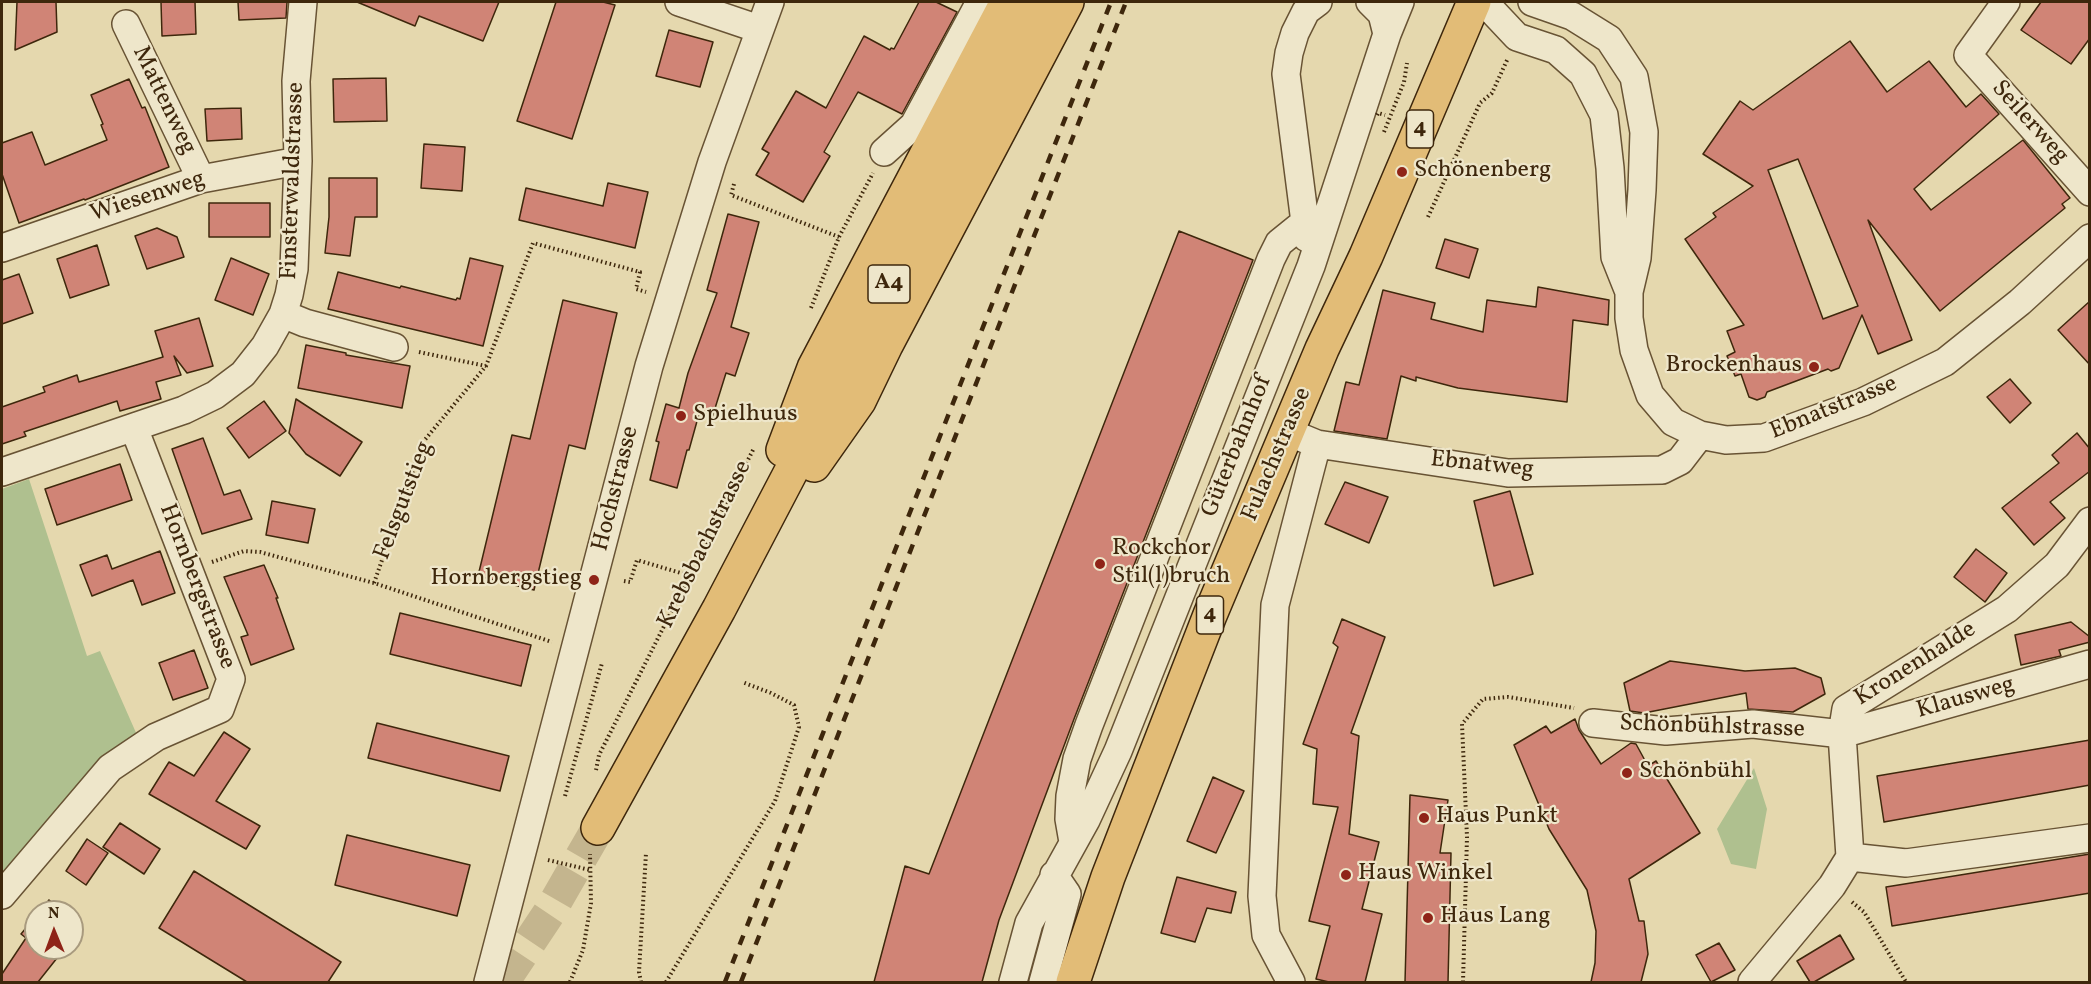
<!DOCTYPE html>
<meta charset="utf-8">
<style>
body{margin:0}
#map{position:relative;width:2091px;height:984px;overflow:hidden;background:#e5d8ae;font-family:Vollkorn,serif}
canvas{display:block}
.frame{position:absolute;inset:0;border:3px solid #3e270c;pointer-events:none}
.north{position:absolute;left:24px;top:900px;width:60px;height:60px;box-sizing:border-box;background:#eee6ca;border:2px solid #a89a7e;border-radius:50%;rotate:359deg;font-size:16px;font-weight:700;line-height:24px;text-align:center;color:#3e270c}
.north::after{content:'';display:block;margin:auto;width:21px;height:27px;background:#8f2418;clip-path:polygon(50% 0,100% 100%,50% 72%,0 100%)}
</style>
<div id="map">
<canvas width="2091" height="984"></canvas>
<div class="frame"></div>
<div class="north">N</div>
</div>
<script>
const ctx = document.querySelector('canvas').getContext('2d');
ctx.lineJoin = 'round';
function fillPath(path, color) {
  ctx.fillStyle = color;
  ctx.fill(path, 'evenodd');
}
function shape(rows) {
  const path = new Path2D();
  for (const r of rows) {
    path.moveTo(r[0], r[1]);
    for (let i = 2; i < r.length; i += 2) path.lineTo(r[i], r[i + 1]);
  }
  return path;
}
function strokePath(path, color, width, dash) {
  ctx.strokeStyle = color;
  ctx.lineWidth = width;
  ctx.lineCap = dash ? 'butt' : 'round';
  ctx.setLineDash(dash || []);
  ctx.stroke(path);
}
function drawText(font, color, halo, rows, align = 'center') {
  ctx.font = font + ' Vollkorn,serif';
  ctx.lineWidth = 4.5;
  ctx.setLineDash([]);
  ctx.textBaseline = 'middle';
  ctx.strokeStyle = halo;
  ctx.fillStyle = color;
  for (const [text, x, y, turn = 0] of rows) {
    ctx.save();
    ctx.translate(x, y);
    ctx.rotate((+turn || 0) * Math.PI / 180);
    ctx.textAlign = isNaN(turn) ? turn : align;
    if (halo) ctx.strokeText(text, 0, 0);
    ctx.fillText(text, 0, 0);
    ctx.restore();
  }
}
fillPath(shape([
 [29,479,87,656,100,651,137,735,2,883,2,489],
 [1754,768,1767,809,1756,869,1731,864,1717,829]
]), '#afc08f');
const building = shape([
 [17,2,56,2,57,32,15,50,17,2],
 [161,2,195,2,196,34,162,36,161,2],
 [238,2,287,2,286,18,239,20,238,2],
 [357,2,499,2,483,41,419,16,415,26,357,2],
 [556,2,603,2,615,5,572,139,517,121,556,2],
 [919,2,936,2,957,12,902,114,858,92,824,152,830,156,803,202,756,175,769,153,762,149,796,91,826,108,864,36,890,50,891,48,894,49,919,2],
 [2041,2,2090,2,2090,38,2071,64,2021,30,2041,2],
 [669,30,713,42,700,87,656,76,669,30],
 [1850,41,1887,92,1929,61,1966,107,1981,94,1999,114,1914,189,1931,210,2023,140,2070,198,2062,204,2065,208,1940,311,1868,220,1912,340,1878,354,1862,315,1839,368,1831,371,1828,369,1767,392,1765,397,1757,400,1749,397,1741,374,1735,376,1727,356,1735,352,1727,331,1744,325,1685,239,1716,217,1713,213,1753,186,1703,154,1740,101,1753,110,1850,41],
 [1798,159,1858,306,1823,319,1768,170,1798,159],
 [386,78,387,121,334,122,333,79,386,78],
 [129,79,142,108,145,107,169,167,85,200,84,199,19,223,2,174,2,143,32,132,45,165,107,140,101,125,103,124,91,95,129,79],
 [241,108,242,139,207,141,205,109,241,108],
 [424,144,465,147,462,191,421,188,424,144],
 [329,178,377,178,377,217,355,217,350,256,325,253,329,217,329,178],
 [608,183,648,192,635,248,519,220,526,188,603,206,608,183],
 [209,203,270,203,270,237,209,237,209,203],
 [728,214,759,222,731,327,749,333,735,376,726,373,712,418,699,414,689,450,687,450,677,488,650,480,659,442,656,441,666,404,679,408,688,373,717,293,707,290,728,214],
 [157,228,177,237,184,257,147,269,135,236,157,228],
 [1179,231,1253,260,1074,719,999,920,982,982,874,982,905,866,929,874,1179,231],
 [1445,239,1478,249,1469,278,1436,268,1445,239],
 [97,245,109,285,70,298,57,259,97,245],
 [231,258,269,274,253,315,215,300,231,258],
 [470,258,503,266,483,346,328,309,338,272,400,288,401,286,456,300,457,298,460,299,470,258],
 [19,274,33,313,2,324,2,280,19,274],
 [1538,287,1609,300,1608,325,1573,320,1567,402,1458,388,1416,377,1416,381,1401,376,1387,439,1334,431,1346,382,1359,385,1383,290,1435,303,1431,319,1483,332,1487,300,1536,307,1538,287],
 [563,300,617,313,585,449,569,445,534,590,478,576,512,435,530,439,563,300],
 [2090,301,2090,365,2058,330,2090,301],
 [199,318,213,366,187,373,174,356,181,375,156,382,161,399,120,411,117,401,24,432,26,436,2,444,2,407,45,392,43,387,77,375,79,382,163,357,155,331,199,318],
 [306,345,346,353,346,355,410,366,402,408,298,388,306,345],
 [2010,379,2031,403,2010,423,1987,397,2010,379],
 [296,399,362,442,340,476,306,454,289,433,296,399],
 [264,401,286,431,249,458,227,428,264,401],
 [2077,433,2090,449,2090,471,2050,502,2065,518,2034,545,2002,508,2059,463,2052,455,2077,433],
 [203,438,224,495,240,490,252,519,202,534,172,449,203,438],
 [120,464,132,500,57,525,45,489,120,464],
 [1345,482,1388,497,1369,543,1325,524,1345,482],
 [1510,491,1533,574,1494,586,1474,501,1510,491],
 [272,501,315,509,308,543,266,535,272,501],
 [1976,549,2007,573,1985,602,1954,577,1976,549],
 [160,551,175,593,142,605,133,580,92,596,80,565,107,555,112,569,160,551],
 [264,565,278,598,276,598,294,649,251,665,241,637,248,635,224,577,264,565],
 [400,613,531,645,521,686,390,654,400,613],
 [1342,619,1385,637,1351,733,1359,736,1349,834,1379,842,1362,909,1382,914,1365,982,1329,982,1316,979,1330,926,1309,921,1338,807,1313,804,1317,749,1303,744,1338,647,1333,643,1342,619],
 [2071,622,2090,637,2090,642,2059,650,2061,656,2021,665,2015,635,2071,622],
 [194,650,208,688,173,700,159,663,194,650],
 [1670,661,1745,671,1795,668,1821,678,1825,694,1793,712,1748,709,1746,693,1644,713,1630,711,1624,683,1670,661],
 [1575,719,1579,730,1601,764,1631,743,1636,744,1648,766,1656,761,1700,833,1629,879,1639,921,1644,921,1648,954,1641,982,1591,982,1595,963,1596,931,1587,890,1549,829,1514,745,1546,726,1551,733,1575,719],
 [377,723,509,756,500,791,368,758,377,723],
 [224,732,250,749,216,801,260,826,246,849,149,794,169,762,194,776,224,732],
 [2090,740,2090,785,1884,822,1877,776,2090,740],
 [1213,777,1244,791,1216,853,1187,841,1213,777],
 [1410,795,1448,800,1440,853,1451,853,1448,982,1405,982,1410,795],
 [120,823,160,849,144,874,103,847,120,823],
 [347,835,470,865,457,916,335,885,347,835],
 [87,839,108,853,86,885,66,871,87,839],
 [2090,854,2090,893,1892,926,1886,887,2090,854],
 [194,871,341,962,328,982,247,982,159,928,194,871],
 [1177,877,1236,892,1231,913,1207,908,1195,942,1161,933,1177,877],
 [49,900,64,912,40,912,49,900],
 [36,916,36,948,65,948,38,982,2,982,2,974,26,938,21,934,36,916],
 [1840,935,1854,959,1814,982,1810,982,1797,961,1840,935],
 [1719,943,1735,970,1711,982,1696,955,1719,943]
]);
fillPath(building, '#d08476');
strokePath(building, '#3e270c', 1.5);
strokePath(shape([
 [503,982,549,913,598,828]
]), '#c4b58e', 33, [33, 16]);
const minor = shape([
 [679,2,759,29],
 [1370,2,1382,14,1387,34],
 [1484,2,1517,37,1556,50,1583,74,1604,115,1610,168,1615,257,1629,292],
 [1532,2,1572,16,1609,39,1634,77,1644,132,1642,190,1637,258,1629,292,1629,318,1634,350,1650,395,1673,422,1700,435,1726,440,1764,438,1863,402,1945,362,2020,302,2090,238],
 [2006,2,1968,55,2090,192],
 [126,24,201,179],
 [884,152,914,125,980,2],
 [1307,238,1286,74,1289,53,1295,33,1306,11,1318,2],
 [2,248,201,179,298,161],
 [283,314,305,323,394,347],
 [1300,437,1317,444,1508,473,1662,470,1680,461,1700,435],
 [2,472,184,410,215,395,243,374,265,346,283,314,289,295,294,269,298,161,296,81,303,2],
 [1593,723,1666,731,1753,724,1842,734,2090,664],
 [1073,842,1069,819,1070,796,1077,759,1089,725,1271,259,1279,243,1305,222],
 [1850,857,1906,863,2090,838],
 [2,895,110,768,156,737,220,709,231,679,134,428],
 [488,982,649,366,712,162,770,2],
 [1013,982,1029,923,1086,820,1118,751,1311,266,1387,34,1400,2],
 [1043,982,1067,894,1054,875],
 [1291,982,1266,935,1262,896,1275,605,1317,444],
 [1752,982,1832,886,1850,857,1842,734,1846,709,2007,609,2057,565,2090,521]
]);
const major = shape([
 [1073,982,1108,877,1210,615,1322,349,1366,256,1474,2]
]);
const highway = shape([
 [783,450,814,368,1007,2],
 [814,465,859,401,886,345,1067,2],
 [598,828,719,609,1037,2]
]);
strokePath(minor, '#685334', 30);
strokePath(major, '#3e270c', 36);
strokePath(highway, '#3e270c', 36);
strokePath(shape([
 [1384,132,1404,82,1407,63],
 [734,184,731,195,839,237],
 [1428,217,1480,103,1492,93,1508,58],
 [811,308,839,237,873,173],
 [419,352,486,366],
 [212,562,244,551,260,552,374,583,552,642],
 [624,581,630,582,637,560,691,576],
 [374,583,423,442,486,366,533,243,640,272,636,289,646,292],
 [596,770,599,755,754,448],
 [565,796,602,663],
 [548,860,590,870],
 [1852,902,1864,912,1906,982],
 [570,982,583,950,591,903,590,854],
 [641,982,639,972,646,853],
 [666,982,775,801,799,727,794,705,771,693,742,682],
 [1463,982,1467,837,1462,724,1483,699,1508,697,1574,708]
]), '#3e270c', 4, [1.5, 3]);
strokePath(minor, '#eee6ca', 27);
strokePath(major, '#e2bc77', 33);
strokePath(highway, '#e2bc77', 33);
strokePath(shape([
 [725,982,1111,2],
 [741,982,1126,2]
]), '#3e270c', 4.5, [10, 10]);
strokePath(shape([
 [1377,115,1378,113,1385,115]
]), '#3e270c', 4, [1.5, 3]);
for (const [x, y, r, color] of [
 [1402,172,6,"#8f2418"],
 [1814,367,6,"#8f2418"],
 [681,416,6,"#8f2418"],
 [1100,564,6,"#8f2418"],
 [594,580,6,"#8f2418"],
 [1627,773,6,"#8f2418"],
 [1424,818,6,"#8f2418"],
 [1346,875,6,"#8f2418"],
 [1428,918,6,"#8f2418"]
]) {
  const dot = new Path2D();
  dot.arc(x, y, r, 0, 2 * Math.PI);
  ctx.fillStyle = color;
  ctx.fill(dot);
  strokePath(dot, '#eee6ca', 2);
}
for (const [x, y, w] of [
 [1420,129,27],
 [889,284,42],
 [1210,615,27]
]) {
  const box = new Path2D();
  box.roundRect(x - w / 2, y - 19, w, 38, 4.5);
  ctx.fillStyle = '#eee6ca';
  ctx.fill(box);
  strokePath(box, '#3e270c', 1.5);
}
drawText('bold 22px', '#3e270c', null, [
 ["4",1420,129],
 ["A4",889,284],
 ["4",1210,615]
]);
drawText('24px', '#3e270c', '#eee6ca', [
 ["Mattenweg",163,101,64],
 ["Seilerweg",2029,123,48],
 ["Finsterwaldstrasse",294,181,-88],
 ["Wiesenweg",148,198,-18],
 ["Ebnatstrasse",1834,409,-22],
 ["Güterbahnhof",1238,447,-68],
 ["Fulachstrasse",1278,455,-67],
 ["Ebnatweg",1482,466,6],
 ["Hochstrasse",617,489,-76],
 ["Felsgutstieg",405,501,-69],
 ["Krebsbachstrasse",706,545,-64],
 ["Hornbergstrasse",196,587,69],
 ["Kronenhalde",1916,665,-32],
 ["Klausweg",1966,699,-16],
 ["Schönbühlstrasse",1712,728,2]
]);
drawText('24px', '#3e270c', '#eee6ca', [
 ["Schönenberg",1414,172],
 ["Brockenhaus",1802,367,"right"],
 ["Spielhuus",693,416],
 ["Rockchor",1112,550],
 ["Stil(l)bruch",1112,578],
 ["Hornbergstieg",582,580,"right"],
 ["Schönbühl",1639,773],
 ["Haus Punkt",1436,818],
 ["Haus Winkel",1358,875],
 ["Haus Lang",1440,918]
], 'left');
</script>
